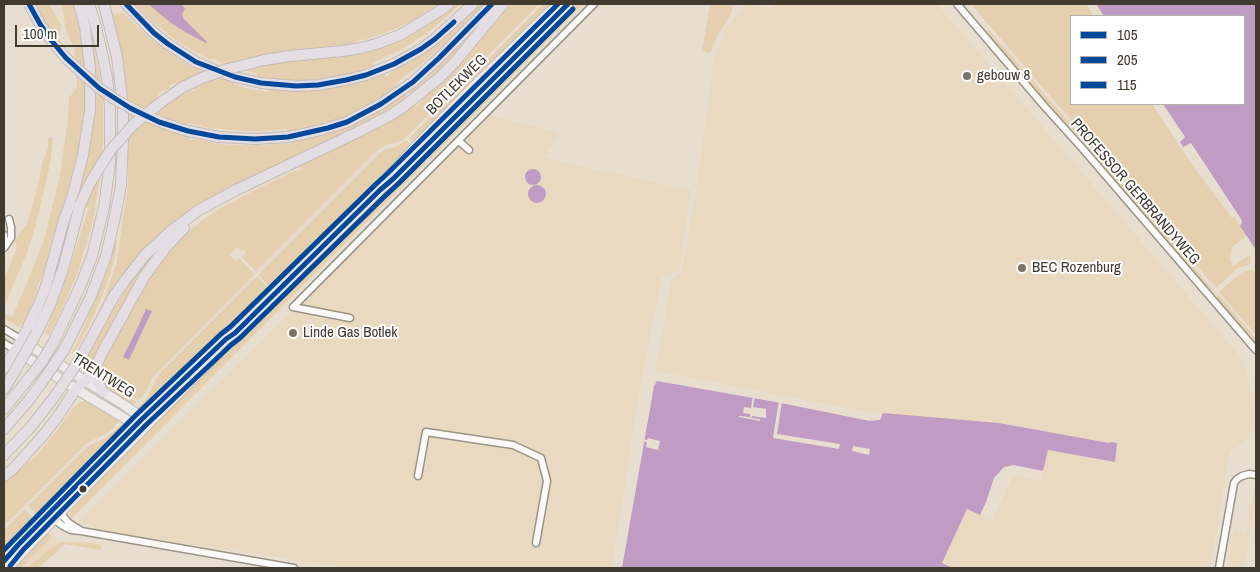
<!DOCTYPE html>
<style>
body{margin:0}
#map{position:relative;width:1260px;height:572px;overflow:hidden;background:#e8ded0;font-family:"Archivo Narrow",sans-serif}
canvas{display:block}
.frame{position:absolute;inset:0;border:5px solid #413a2f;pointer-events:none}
.legend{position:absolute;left:1070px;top:15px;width:175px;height:90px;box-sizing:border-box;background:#fff;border:1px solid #b3b0ac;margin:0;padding:6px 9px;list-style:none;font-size:15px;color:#413a2f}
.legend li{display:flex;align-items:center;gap:10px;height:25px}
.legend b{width:25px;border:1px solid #b3b0ac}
.scale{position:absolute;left:15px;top:25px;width:84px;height:22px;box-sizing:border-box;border:2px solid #413a2f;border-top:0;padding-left:6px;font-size:15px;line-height:18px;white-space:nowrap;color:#413a2f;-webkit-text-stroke:4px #fff;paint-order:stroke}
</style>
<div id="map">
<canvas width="1260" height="572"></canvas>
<div class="frame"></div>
<ul class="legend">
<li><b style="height:6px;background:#004899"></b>105</li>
<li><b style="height:6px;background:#004899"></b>205</li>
<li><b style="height:6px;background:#004899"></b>115</li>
</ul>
<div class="scale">100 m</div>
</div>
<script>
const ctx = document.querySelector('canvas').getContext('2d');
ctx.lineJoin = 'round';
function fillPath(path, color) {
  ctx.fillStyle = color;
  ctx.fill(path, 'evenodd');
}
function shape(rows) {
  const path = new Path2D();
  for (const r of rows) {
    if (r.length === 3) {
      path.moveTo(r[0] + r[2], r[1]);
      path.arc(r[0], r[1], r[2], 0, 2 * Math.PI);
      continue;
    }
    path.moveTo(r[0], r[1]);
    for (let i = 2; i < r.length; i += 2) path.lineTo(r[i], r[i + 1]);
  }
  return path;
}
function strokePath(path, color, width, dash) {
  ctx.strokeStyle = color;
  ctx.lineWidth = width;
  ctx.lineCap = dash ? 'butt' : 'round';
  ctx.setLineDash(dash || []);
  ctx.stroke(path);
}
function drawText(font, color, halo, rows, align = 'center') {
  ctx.font = font + ' "Archivo Narrow",sans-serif';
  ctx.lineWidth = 4;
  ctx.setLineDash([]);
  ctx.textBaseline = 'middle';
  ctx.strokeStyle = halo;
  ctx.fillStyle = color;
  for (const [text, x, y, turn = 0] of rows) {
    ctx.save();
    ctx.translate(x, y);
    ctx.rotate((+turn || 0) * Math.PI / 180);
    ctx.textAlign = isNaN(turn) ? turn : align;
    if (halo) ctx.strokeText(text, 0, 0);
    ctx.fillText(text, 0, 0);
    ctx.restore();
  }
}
fillPath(shape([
 [746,4,773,9,774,4,937,4,1239,355,1247,372,1250,384,1252,399,1253,421,1250,438,1230,452,1210,568,953,568,942,563,967,509,992,520,1013,476,1042,481,1047,450,1114,462,1116,453,1111,442,1109,443,999,423,874,413,655,371,672,279,681,273,696,193,714,59,727,27],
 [490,116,560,132,544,158,691,190,679,271,662,277,641,381,612,568,347,568,100,530,78,521],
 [1254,488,1256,488,1256,496,1244,568,1228,568,1234,531,1246,533],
 [52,537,56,540,61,542,48,550,27,568,21,568]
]), '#e9d9c0');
fillPath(shape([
 [33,4,50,4,51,7,61,25,59,38,44,22],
 [62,4,75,4,78,17,86,64,86,110,81,146,70,187,52,239,44,270,26,320,23,324,18,327,4,318,4,313,12,317,34,266,45,236,60,175,68,118,69,98,77,87,74,48,66,31],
 [135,4,438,4,417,18,395,29,363,41,363,39,354,42,365,53,374,51,373,49,431,21,455,4,461,4,426,35,425,34,399,51,372,63,386,76,389,75,389,73,409,63,433,47,457,27,480,4,486,4,446,45,442,45,425,61,395,84,416,106,422,100,422,99,442,82,463,61,511,4,539,4,404,139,399,142,386,145,378,150,256,272,242,257,246,253,243,249,242,251,237,247,229,255,236,261,239,258,255,274,157,373,152,379,145,393,139,400,138,400,99,376,100,372,102,362,150,276,162,259,183,236,204,219,221,208,251,192,296,170,297,172,301,170,297,156,168,230,87,338,104,299,117,262,128,183,128,149,125,101,113,14,123,13,152,40,192,67,248,89,269,92,255,73,243,70,223,64,218,61,218,60,212,58,211,60,195,52,175,40,155,24],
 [174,83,196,89,189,93,188,92,169,103,156,115,159,93,164,89,165,91,170,88,169,86],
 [187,123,208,128,242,131,263,131,287,129,291,144,287,145,286,143,267,145,238,145,221,144,193,139,192,140,189,139],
 [146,309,152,311,129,360,123,357,135,333],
 [543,4,555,4,415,145,409,138],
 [570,4,583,4,430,159,423,153],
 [710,4,733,4,731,14,719,33,710,53,702,51],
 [971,4,1086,4,1094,16,1071,16,1071,104,1152,104,1193,166,1232,218,1234,217,1247,235,1232,247,1230,260,1233,266,1249,255,1251,258,1250,264,1246,266,1239,267,1216,288],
 [485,20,460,53,412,95,410,92,430,75],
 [90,25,100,77,103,108,103,148,99,184,93,221,78,272,59,316,49,335,45,333,63,287,89,208,74,202,87,155,91,134,93,104],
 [988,29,1079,134,1079,136,1054,111,986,31],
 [48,138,53,138,50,164,35,228,27,253,4,307,4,279,17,248,15,241,16,238,27,224,36,193,43,160,48,148],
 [405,141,408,141,413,147,368,197,277,288,271,288,258,275,381,152,386,149,397,146],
 [1095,153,1159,226,1213,290,1208,290,1124,192,1093,154],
 [420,155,426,162,72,518,70,516,72,509,88,493,87,491,95,481],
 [170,238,90,369,87,368,87,365,84,364,85,359,127,287,151,257],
 [117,240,115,258,106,286,94,315,77,349,73,354,72,353,79,339,101,286,116,240],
 [1249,270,1256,271,1256,335,1219,292,1241,273],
 [257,276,269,289,263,296,265,298,206,351,149,405,143,409,136,409,147,398,156,379,162,371],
 [1218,294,1256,339,1256,343,1216,298],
 [100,379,135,401,136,403,131,408,105,387],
 [84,401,91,402,113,416,119,421,113,428,107,433,87,443,4,526,4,483,37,455,54,434,74,407,80,402],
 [121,425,120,435,40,518,28,506,88,446,107,437],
 [25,509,34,519,11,543,12,544,4,557,4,530],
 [48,532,52,537,21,568,12,568],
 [61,542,94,543,94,544,102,545,101,550,65,544,39,568,27,568,48,550]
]), '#e4cfae');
fillPath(shape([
 [148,4,180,4,185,8,182,14,183,18,207,42,206,43,187,33,171,23],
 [1096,4,1256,4,1256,250,1240,226,1242,222,1241,219,1191,143,1183,147,1180,142,1185,137,1163,104,1244,104,1244,16,1104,16],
 [533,177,8],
 [537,194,9],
 [146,309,152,311,129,360,123,357,135,333],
 [657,381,776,402,870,421,880,420,883,413,999,423,1109,443,1111,442,1117,443,1116,453,1115,462,1048,450,1043,471,1014,465,1004,467,994,478,986,502,980,515,967,509,942,563,953,568,622,568,654,386]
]), '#c09cc4');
fillPath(shape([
 [753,395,755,396,753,407,766,409,766,418,752,416,751,418,760,419,760,421,739,417,739,416,750,417,750,414,743,413,744,407,751,408],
 [779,400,782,401,777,434,840,444,839,449,773,438],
 [648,438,660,441,658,450,646,447,647,442,641,441,642,439,647,440],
 [853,446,870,449,869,455,852,451]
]), '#e8ded0');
const minor = shape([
 [957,4,1045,107,1082,148,1256,350],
 [459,141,469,150],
 [4,235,5,245],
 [4,248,11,238,11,227,9,219],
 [293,307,594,4],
 [293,307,350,318],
 [4,329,22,340],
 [4,343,15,350],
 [418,476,426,432,513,445,541,458,547,481,536,543],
 [57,512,60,513,69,523,80,530],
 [54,516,55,520,63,526,71,530,81,531,294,568],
 [1219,568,1234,483,1237,479,1242,476,1249,474,1256,475]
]);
const major = shape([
 [385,181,389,175,415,147,479,81,558,4],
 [24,342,124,405,134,412,141,420,142,423],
 [18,352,76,389,139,427],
 [4,561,18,545,141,420,226,339,235,333,380,190,393,179,568,4],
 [8,568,60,513,219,353]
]);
const highway = shape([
 [126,4,154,33,168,44,196,62,220,72,235,77,261,83,296,86,318,85,346,80,366,75,394,64,421,49,435,39,473,4],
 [361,48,376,44,400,35,441,10,449,4],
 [160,103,183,87],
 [188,131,219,137,255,139,288,137,308,133,328,128,347,122,381,104,413,82,439,58,492,4],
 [37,332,50,305,63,269,80,205],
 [53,343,80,287,92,256,104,207,110,163,110,107,107,78,103,57,95,23,89,4],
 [64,350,91,296,106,256,115,217,121,185,123,139,123,107,117,57,104,4],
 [80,359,114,296,124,282,145,255,171,231,199,210,236,190,356,133,389,116,403,107,439,78,455,62,503,4],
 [4,368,22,340,38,306,46,286,63,223,72,198,83,155,90,110,90,68,85,27,79,4],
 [93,373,103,392],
 [4,389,15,371],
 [4,409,29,378],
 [4,429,29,400,40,385],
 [4,455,30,428,55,396],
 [4,476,13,469,40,439,56,419,76,389,93,373,102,353,144,277,166,247,184,228]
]);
strokePath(minor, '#9a9388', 9);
strokePath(major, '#c3bdb6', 11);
strokePath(highway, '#c3bdb6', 12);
strokePath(minor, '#fcfaf8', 6);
strokePath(major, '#eee9eb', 9);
strokePath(highway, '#e5dde4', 10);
const highwayBridge = shape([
 [29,4,40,24,51,40,66,58,82,73,99,88,116,100,146,116,174,127,188,131],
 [183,87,202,78,224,70,264,60,290,56,342,51,361,48],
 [80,205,90,183,110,151,133,125,160,103],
 [15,371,37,332],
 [29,378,43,360,53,343],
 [40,385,64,350],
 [55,396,80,359]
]);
strokePath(highwayBridge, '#c3bdb6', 12, []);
strokePath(highwayBridge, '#e5dde4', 10);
strokePath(shape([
 [29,4,40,24,51,40,66,58,99,88,130,108,159,122,188,131,219,137,255,139,288,137,328,128,347,122,381,104,413,82,439,58,492,4],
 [126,4,154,33,168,44,196,62,235,77,261,83,296,86,318,85,346,80,366,75,394,64,421,49,435,39,454,22],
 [4,561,18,545,141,420,226,339,235,333,380,190,393,179,568,4]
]), '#004899', 5);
strokePath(shape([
 [10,566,23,550,146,425,231,345,240,338,385,196,398,184,573,9]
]), '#004899', 5);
strokePath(shape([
 [4,550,136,415,221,334,230,327,375,185,388,173,558,4]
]), '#004899', 5);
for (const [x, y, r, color] of [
 [967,76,5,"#7b7367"],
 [1022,268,5,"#7b7367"],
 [293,333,5,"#7b7367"],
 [83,489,4.5,"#413a2f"]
]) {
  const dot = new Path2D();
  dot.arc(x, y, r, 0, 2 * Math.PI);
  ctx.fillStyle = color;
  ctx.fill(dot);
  strokePath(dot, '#fff', 2);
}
drawText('15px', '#413a2f', '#fff', [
 ["gebouw 8",977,76],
 ["BEC Rozenburg",1032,268],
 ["Linde Gas Botlek",303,333]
], 'left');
drawText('15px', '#413a2f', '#fff', [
 ["BOTLEKWEG",457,85,-45],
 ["PROFESSOR GERBRANDYWEG",1135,192,49],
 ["TRENTWEG",103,376,32]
]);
</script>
